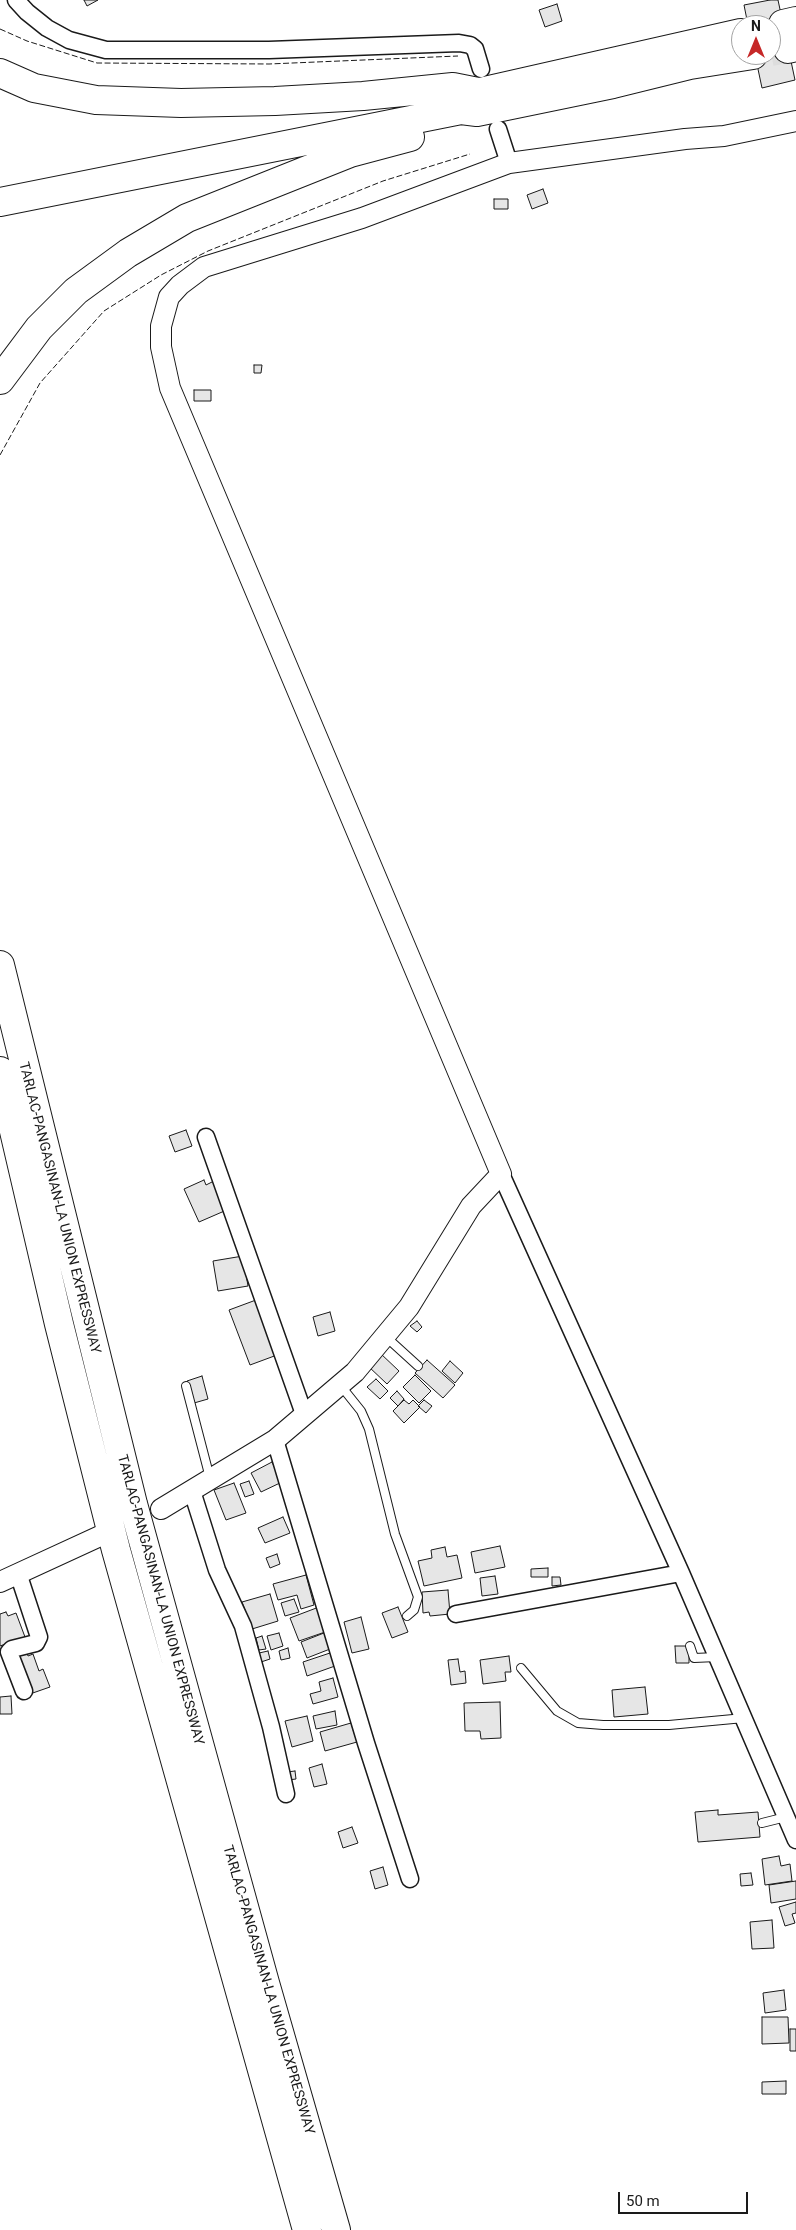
<!DOCTYPE html>
<style>
body{margin:0}
#map{position:relative;width:796px;height:2230px;overflow:hidden;background:#fff;font-family:Roboto,sans-serif}
canvas{display:block}
.north{position:absolute;left:731px;top:15px;width:50px;height:50px;box-sizing:border-box;background:#fff;border:1px solid #a3a3a3;border-radius:50%;rotate:0deg;font-size:14px;font-weight:700;line-height:20px;text-align:center;color:#1a1a1a}
.north::after{content:'';display:block;margin:auto;width:18px;height:22px;background:#c62828;clip-path:polygon(50% 0,100% 100%,50% 72%,0 100%)}
.scale{position:absolute;left:618px;top:2192px;width:130px;height:22px;box-sizing:border-box;border:2px solid #1a1a1a;border-top:0;padding-left:6px;font-size:15px;line-height:18px;white-space:nowrap;color:#1a1a1a;-webkit-text-stroke:4px #fff;paint-order:stroke}
</style>
<div id="map">
<canvas width="796" height="2230"></canvas>
<div class="north">N</div>
<div class="scale">50 m</div>
</div>
<script>
const ctx = document.querySelector('canvas').getContext('2d');
ctx.lineJoin = 'round';
function fillPath(path, color) {
  ctx.fillStyle = color;
  ctx.fill(path, 'evenodd');
}
function shape(rows) {
  const path = new Path2D();
  for (const r of rows) {
    path.moveTo(r[0], r[1]);
    for (let i = 2; i < r.length; i += 2) path.lineTo(r[i], r[i + 1]);
  }
  return path;
}
function strokePath(path, color, width, dash) {
  ctx.strokeStyle = color;
  ctx.lineWidth = width;
  ctx.lineCap = dash ? 'butt' : 'round';
  ctx.setLineDash(dash || []);
  ctx.stroke(path);
}
function drawText(font, color, halo, rows, align = 'center') {
  ctx.font = font + ' Roboto,sans-serif';
  ctx.lineWidth = 4;
  ctx.setLineDash([]);
  ctx.textBaseline = 'middle';
  ctx.strokeStyle = halo;
  ctx.fillStyle = color;
  for (const [text, x, y, turn = 0] of rows) {
    ctx.save();
    ctx.translate(x, y);
    ctx.rotate((+turn || 0) * Math.PI / 180);
    ctx.textAlign = isNaN(turn) ? turn : align;
    if (halo) ctx.strokeText(text, 0, 0);
    ctx.fillText(text, 0, 0);
    ctx.restore();
  }
}
const building = shape([
 [84,0,98,0,87,6,84,0],
 [770,0,778,0,795,80,762,88,755,55,771,55,771,25,748,25,744,5,770,0],
 [557,4,562,21,545,27,539,10,557,4],
 [543,189,548,203,532,209,527,195,543,189],
 [494,199,508,199,508,209,494,209,494,199],
 [254,365,262,365,261,373,254,373,254,365],
 [194,390,211,390,211,401,194,401,194,390],
 [186,1130,192,1146,175,1152,169,1136,186,1130],
 [204,1180,206,1185,216,1180,229,1209,199,1222,184,1189,204,1180],
 [243,1256,248,1286,218,1291,213,1261,243,1256],
 [256,1300,277,1355,250,1365,229,1310,256,1300],
 [330,1312,335,1331,318,1336,313,1317,330,1312],
 [417,1321,422,1327,417,1332,410,1326,417,1321],
 [380,1353,399,1371,387,1384,368,1366,380,1353],
 [427,1360,455,1385,443,1398,415,1373,427,1360],
 [450,1361,463,1373,455,1383,442,1371,450,1361],
 [415,1375,431,1391,419,1403,403,1387,415,1375],
 [202,1376,208,1399,194,1403,187,1381,202,1376],
 [376,1379,388,1391,380,1399,367,1387,376,1379],
 [397,1391,404,1399,398,1406,390,1398,397,1391],
 [404,1400,409,1404,413,1400,420,1407,404,1423,393,1411,404,1400],
 [424,1400,432,1406,426,1413,418,1406,424,1400],
 [272,1462,282,1482,261,1492,251,1473,272,1462],
 [249,1481,254,1494,245,1497,240,1484,249,1481],
 [234,1483,246,1513,226,1520,214,1490,234,1483],
 [283,1517,290,1533,265,1543,258,1528,283,1517],
 [500,1546,505,1567,475,1573,471,1552,500,1546],
 [445,1547,447,1557,457,1555,462,1578,424,1586,418,1561,432,1558,431,1550,445,1547],
 [277,1554,280,1564,270,1568,266,1558,277,1554],
 [548,1568,548,1577,531,1577,531,1569,548,1568],
 [306,1575,314,1605,301,1609,297,1595,278,1600,273,1584,306,1575],
 [495,1576,498,1594,482,1596,480,1578,495,1576],
 [552,1577,560,1577,561,1585,552,1586,552,1577],
 [448,1590,450,1614,430,1616,429,1612,423,1613,422,1592,448,1590],
 [270,1594,278,1621,252,1629,242,1602,270,1594],
 [294,1599,299,1612,285,1616,281,1603,294,1599],
 [319,1607,328,1631,299,1641,290,1618,319,1607],
 [398,1607,408,1632,392,1638,382,1613,398,1607],
 [6,1612,8,1616,16,1613,25,1637,0,1646,0,1614,6,1612],
 [361,1617,369,1649,352,1653,344,1622,361,1617],
 [279,1633,283,1646,271,1650,267,1636,279,1633],
 [324,1633,330,1649,307,1658,301,1642,324,1633],
 [262,1636,266,1649,259,1650,256,1638,262,1636],
 [675,1646,689,1646,689,1663,676,1663,675,1646],
 [25,1648,28,1656,33,1654,39,1671,43,1669,50,1687,27,1695,11,1653,25,1648],
 [288,1648,290,1658,281,1660,279,1651,288,1648],
 [268,1651,270,1659,261,1662,259,1653,268,1651],
 [330,1653,335,1666,307,1676,303,1662,330,1653],
 [509,1656,511,1672,505,1672,506,1681,483,1684,480,1660,509,1656],
 [458,1659,460,1672,465,1671,466,1683,451,1685,448,1660,458,1659],
 [333,1678,338,1697,313,1704,310,1694,321,1691,319,1682,333,1678],
 [645,1687,648,1714,614,1717,612,1690,645,1687],
 [11,1696,12,1714,0,1714,0,1697,11,1696],
 [500,1702,501,1738,481,1739,480,1731,465,1731,464,1703,500,1702],
 [335,1711,337,1725,316,1729,313,1716,335,1711],
 [307,1716,313,1741,292,1747,285,1721,307,1716],
 [351,1723,357,1742,325,1751,320,1732,351,1723],
 [322,1764,327,1784,314,1787,309,1768,322,1764],
 [295,1771,296,1779,288,1780,287,1772,295,1771],
 [718,1810,718,1815,758,1812,760,1837,698,1842,695,1812,718,1810],
 [352,1827,358,1843,343,1848,338,1832,352,1827],
 [779,1856,781,1866,790,1864,792,1881,765,1885,762,1859,779,1856],
 [383,1867,388,1885,375,1889,370,1871,383,1867],
 [751,1873,753,1885,741,1886,740,1874,751,1873],
 [796,1881,796,1899,771,1903,769,1885,796,1881],
 [796,1902,796,1913,792,1914,795,1923,785,1926,779,1907,796,1902],
 [772,1920,774,1948,752,1949,750,1922,772,1920],
 [784,1990,786,2010,765,2013,763,1993,784,1990],
 [762,2017,788,2017,789,2043,762,2044,762,2017],
 [790,2029,796,2029,796,2051,790,2051,790,2029],
 [786,2081,786,2094,762,2094,762,2082,786,2081]
]);
fillPath(building, '#e6e6e6');
strokePath(building, '#1a1a1a', 1);
strokePath(shape([
 [771,52,788,49]
]), '#ddd', 28, [28, 14]);
const service = shape([
 [385,1336,418,1366],
 [186,1386,210,1478],
 [341,1386,361,1411,369,1429,395,1534,418,1597,414,1610,407,1616],
 [690,1646,694,1658,717,1657],
 [521,1668,557,1711,578,1723,603,1725,669,1725,744,1718],
 [762,1823,786,1817]
]);
const minor = shape([
 [16,0,27,12,47,28,69,40,106,50,269,50,459,43,470,45,475,49,481,69],
 [498,129,509,163],
 [206,1137,304,1414],
 [501,1174,681,1573,796,1840],
 [275,1440,366,1743,410,1879],
 [192,1491,217,1570,243,1626,271,1727,286,1794],
 [18,1573,39,1637,36,1643,12,1649,9,1652,24,1691],
 [456,1614,681,1573]
]);
const tertiary = shape([
 [161,1509,275,1440,355,1372,409,1307,471,1206,501,1174,170,388,161,347,161,326,169,297,180,285,204,267,362,218,509,163,685,139,724,136,796,121],
 [0,1582,100,1536]
]);
const motorway = shape([
 [783,24,796,21],
 [788,49,796,47],
 [0,73,34,88,96,100,181,103,275,101,363,96,453,87,478,92],
 [463,96,741,33],
 [0,202,461,110,477,112,613,84,690,65,753,55],
 [0,380,39,328,76,291,128,253,187,218,350,153,410,137],
 [0,965,133,1504,265,1983,336,2230],
 [0,1071,59,1324,116,1550,307,2230]
]);
strokePath(service, '#1a1a1a', 10);
strokePath(minor, '#1a1a1a', 19);
strokePath(tertiary, '#1a1a1a', 22);
strokePath(motorway, '#1a1a1a', 30);
strokePath(service, '#fff', 8);
strokePath(minor, '#fff', 16);
strokePath(tertiary, '#fff', 20);
strokePath(motorway, '#fff', 28);
strokePath(shape([
 [0,29,27,41,97,63,269,64,458,56],
 [0,455,40,383,104,311,161,275,208,251,383,181,470,154]
]), '#1a1a1a', 1, [6, 2.5]);
drawText('14px', '#1a1a1a', '#fff', [
 ["TARLAC-PANGASINAN-LA UNION EXPRESSWAY",59,1208,76],
 ["TARLAC-PANGASINAN-LA UNION EXPRESSWAY",160,1600,75],
 ["TARLAC-PANGASINAN-LA UNION EXPRESSWAY",268,1990,74]
]);
</script>
